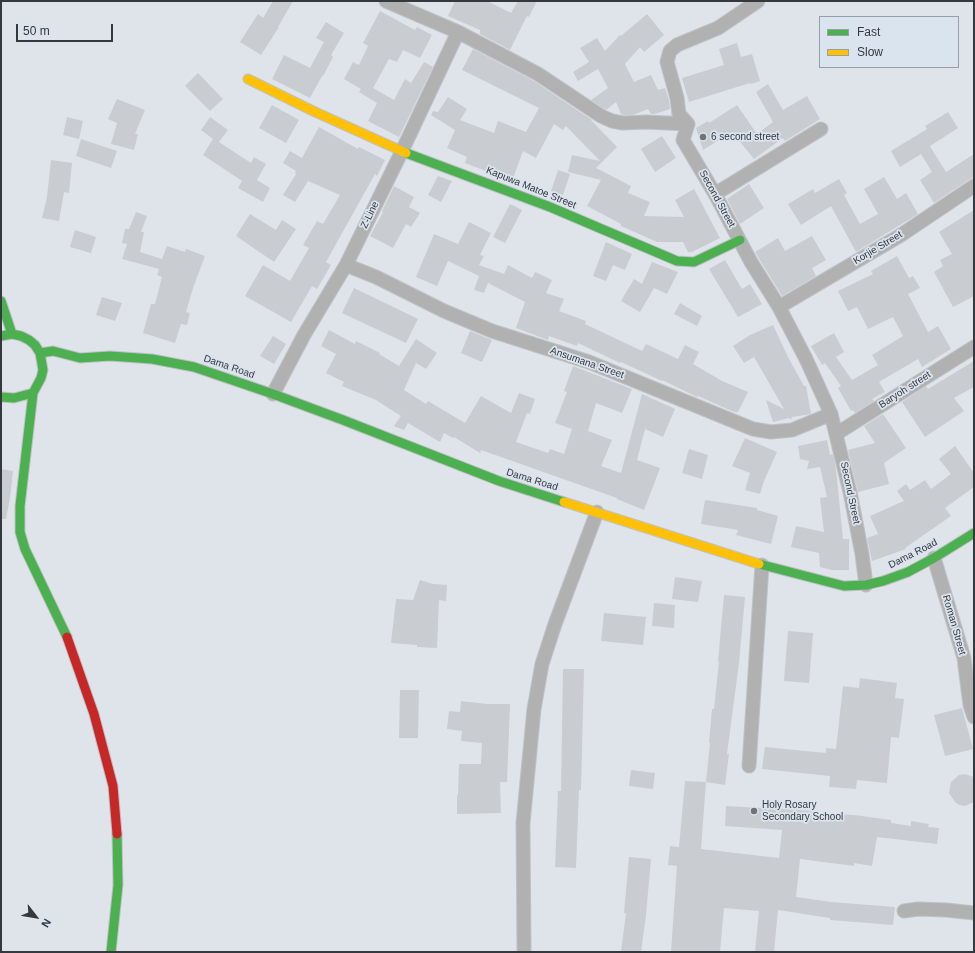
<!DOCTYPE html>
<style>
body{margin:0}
#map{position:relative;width:975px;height:953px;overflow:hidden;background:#dfe4ea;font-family:Arial,sans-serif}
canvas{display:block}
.frame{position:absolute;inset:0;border:2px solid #35383d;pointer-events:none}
.legend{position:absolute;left:819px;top:16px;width:140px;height:52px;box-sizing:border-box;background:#dae4ef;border:1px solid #989fa8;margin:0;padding:5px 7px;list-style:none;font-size:12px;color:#35383d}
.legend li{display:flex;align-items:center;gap:8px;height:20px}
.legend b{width:20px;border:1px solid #989fa8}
.north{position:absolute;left:16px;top:897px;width:40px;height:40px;-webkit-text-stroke:3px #dae4ef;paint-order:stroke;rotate:121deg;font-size:11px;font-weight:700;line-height:16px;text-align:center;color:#35383d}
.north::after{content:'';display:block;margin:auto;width:14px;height:18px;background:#35383d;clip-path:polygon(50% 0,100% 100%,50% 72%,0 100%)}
.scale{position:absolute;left:16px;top:24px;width:97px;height:18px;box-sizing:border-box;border:2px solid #35383d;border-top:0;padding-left:5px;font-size:12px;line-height:14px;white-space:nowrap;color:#35383d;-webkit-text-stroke:3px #dae4ef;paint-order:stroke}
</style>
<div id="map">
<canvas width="975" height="953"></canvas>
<div class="frame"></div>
<ul class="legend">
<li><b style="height:5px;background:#4caf50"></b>Fast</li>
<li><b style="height:5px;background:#ffc107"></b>Slow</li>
</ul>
<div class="north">N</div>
<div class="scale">50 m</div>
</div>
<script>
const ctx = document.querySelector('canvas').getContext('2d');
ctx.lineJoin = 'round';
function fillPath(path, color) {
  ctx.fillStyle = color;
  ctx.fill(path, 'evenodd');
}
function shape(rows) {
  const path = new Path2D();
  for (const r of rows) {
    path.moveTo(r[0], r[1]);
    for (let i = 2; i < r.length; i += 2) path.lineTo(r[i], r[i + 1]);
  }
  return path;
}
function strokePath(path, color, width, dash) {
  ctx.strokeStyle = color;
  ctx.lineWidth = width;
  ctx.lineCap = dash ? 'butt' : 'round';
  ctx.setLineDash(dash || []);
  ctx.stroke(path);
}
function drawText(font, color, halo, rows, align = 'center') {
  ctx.font = font + ' Arial,sans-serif';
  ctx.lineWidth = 3.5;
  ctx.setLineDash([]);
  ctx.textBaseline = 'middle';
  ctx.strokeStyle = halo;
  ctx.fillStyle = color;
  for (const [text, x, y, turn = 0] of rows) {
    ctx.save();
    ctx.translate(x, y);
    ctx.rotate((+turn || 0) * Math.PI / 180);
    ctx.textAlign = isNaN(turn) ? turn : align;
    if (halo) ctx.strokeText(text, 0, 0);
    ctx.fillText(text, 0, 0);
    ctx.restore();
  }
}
fillPath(shape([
 [273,1,293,1,278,27,279,27,261,55,240,42,258,14,263,18],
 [455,1,487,1,511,13,518,1,537,1,529,17,527,16,510,50,480,34,480,30,448,16],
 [380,11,415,30,417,27,432,35,420,58,403,50,397,62,389,59,373,88,394,100,405,79,411,83,424,62,433,67,399,137,368,121,377,103,359,92,361,89,344,79,353,62,359,65,368,46,363,43],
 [647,14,664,35,644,52,640,47,625,64,634,82,651,75,658,90,665,88,669,100,670,109,655,114,651,114,648,109,633,115,624,115,621,114,616,102,606,110,591,100,608,88,598,69,578,81,573,72,589,62,580,48,597,38,605,51,620,35,621,36],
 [326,22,344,33,331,55,333,57,323,76,322,76,310,98,272,79,284,55,310,68,324,42,316,38],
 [737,43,741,57,752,54,760,81,751,84,750,83,689,102,682,78,724,65,719,49],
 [473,49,534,81,592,120,591,120,617,147,596,168,631,186,628,193,650,202,644,216,684,217,675,200,694,189,720,238,692,252,688,252,683,242,657,242,621,226,621,224,587,206,601,180,568,172,572,155,600,161,566,126,563,130,554,124,536,158,523,151,512,181,465,163,467,157,447,148,455,130,431,115,433,111,438,112,448,97,467,109,460,120,494,133,498,121,526,132,539,108,462,70],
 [198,73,223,99,210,111,185,86],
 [768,84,783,110,807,96,820,119,785,141,783,138,754,159,732,132,703,150,696,128,708,121,709,123,737,105,757,134,773,122,756,92],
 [117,99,145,110,135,134,138,134,134,150,111,144,117,123,108,119],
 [272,105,299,120,286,143,259,128],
 [948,112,958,128,930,146,931,148,946,172,974,154,974,178,970,179,934,203,920,180,932,172,921,154,900,167,891,151,927,129,925,126],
 [67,117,83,121,79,139,63,135],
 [210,117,228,130,219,142,251,163,254,157,266,164,257,180,270,188,263,202,238,188,242,181,203,155,213,139,201,130],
 [319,127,358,149,359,147,385,160,377,176,375,174,326,262,331,265,317,289,312,286,291,322,245,296,263,265,290,281,309,248,303,245,317,221,323,224,340,195,308,181,295,202,283,195,296,174,295,173,296,171,283,163,290,151,302,158],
 [662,136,676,158,655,172,641,149],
 [81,139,117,151,111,168,76,156],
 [51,160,72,163,69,193,64,192,59,221,42,218,47,197],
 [558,170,570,174,563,195,551,191],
 [438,176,452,181,441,202,428,195],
 [884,177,897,199,906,193,918,214,856,252,831,206,801,225,788,204,813,189,815,193,839,179,847,193,844,195,860,224,878,214,864,189],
 [749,184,764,208,740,224,727,199],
 [394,186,414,197,409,207,420,213,411,227,406,224,393,248,370,236,383,212,382,211],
 [510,204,522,210,505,243,493,237],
 [974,210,974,296,953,307,934,272,943,266,940,260,952,254,939,232],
 [136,212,147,216,141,232,144,232,140,252,162,259,167,246,185,252,186,249,205,256,193,288,186,312,190,313,187,325,181,324,175,343,143,333,151,304,155,304,162,277,157,275,159,269,122,259,127,244,122,243,125,229,129,229],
 [250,214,276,230,282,220,296,229,274,262,236,236],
 [469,222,491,233,480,255,484,256,479,265,504,274,508,265,532,278,535,272,552,280,546,293,564,299,559,311,586,321,585,324,642,351,646,344,678,359,685,345,699,352,693,364,722,381,748,392,738,412,734,412,698,396,697,397,662,380,662,381,621,362,620,363,578,343,577,346,549,336,548,340,516,328,525,302,488,283,484,293,474,290,479,276,448,261,437,286,416,277,434,234,458,244],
 [75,230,96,237,91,253,70,247],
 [812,236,826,260,812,268,816,276,782,296,755,252,778,238,785,251],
 [606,242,632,254,625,270,613,265,606,281,593,276],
 [897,256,909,278,913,276,920,288,908,294,928,332,938,326,951,349,922,367,918,359,879,382,885,392,872,399,874,401,855,413,853,410,851,411,838,388,841,386,825,363,822,365,811,346,834,333,844,352,836,357,852,380,878,365,872,355,903,336,893,317,868,329,857,307,848,311,838,291,873,274,871,271],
 [725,260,742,289,750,284,762,304,738,317,709,269],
 [652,262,678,272,667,294,654,288,640,312,621,301,634,279,642,284],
 [354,288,418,319,406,343,342,313],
 [102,297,122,303,115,321,96,315],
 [680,303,702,316,697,326,674,314],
 [773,325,788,357,804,386,806,386,811,414,792,417,791,420,789,418,773,422,766,400,784,409,754,357,744,363,733,346,750,335],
 [329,330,355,344,356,341,380,353,379,354,399,366,416,339,437,353,426,369,416,363,404,390,426,404,428,401,465,423,481,396,511,413,519,393,535,399,530,414,527,413,516,442,548,453,550,449,564,454,572,429,555,423,567,392,564,391,573,366,632,389,622,413,596,403,588,431,612,440,601,466,621,473,642,394,675,409,663,437,645,429,637,460,660,468,644,510,617,499,617,498,481,450,480,453,454,437,453,438,444,433,440,442,408,423,404,430,396,427,394,426,401,416,376,400,342,386,344,382,326,373,336,354,321,346],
 [470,331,492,340,482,362,461,353],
 [273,336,286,344,274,364,260,356],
 [974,361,974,387,954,398,964,411,925,437,902,402,926,386,928,389],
 [883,414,906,448,884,463,889,484,858,492,848,450,875,443,864,426],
 [745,438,777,452,764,481,760,494,745,490,750,473,732,466],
 [827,440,830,455,833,454,836,469,843,539,849,539,849,570,832,570,820,567,819,553,791,547,796,526,824,532,820,498,827,497,820,467,807,469,809,461,800,459,798,446],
 [955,446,974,473,974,487,945,508,951,516,905,548,906,549,872,561,867,538,878,534,870,516,904,501,897,491,906,484,910,490,925,480,931,489,951,474,939,459],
 [689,449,708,455,702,479,682,473],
 [1,469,13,471,10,498,6,519,1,519],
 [705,500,757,508,757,510,778,516,771,544,736,535,738,530,701,524],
 [675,577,702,581,698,602,672,599],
 [420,580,433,584,447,585,446,601,439,600,437,648,417,647,417,645,391,643,396,599,413,600],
 [724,595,745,597,739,663,727,754,729,754,725,785,706,782,710,743,709,743,712,709,714,709,719,661,718,661],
 [654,603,675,605,674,628,652,626],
 [604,613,646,617,643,645,601,641],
 [788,631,813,633,809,683,784,681],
 [563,669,584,669,581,790,579,790,576,868,555,867,558,791,561,791],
 [860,678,897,683,895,698,904,699,899,738,891,737,887,783,857,780,856,789,829,787,830,776,762,769,765,747,826,753,826,748,836,749,843,686,859,688],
 [400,690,419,690,418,738,399,738],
 [461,701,487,704,510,704,507,782,500,782,501,813,457,814,457,795,458,795,459,764,481,764,482,743,461,741,462,731,447,729,449,711,460,712],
 [962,708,973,749,945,756,934,715],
 [631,770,655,773,653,789,629,786],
 [965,774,974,777,974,802,965,806,959,805,955,802,949,793,951,782,959,775],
 [685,781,706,782,701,849,779,858,782,830,725,826,726,806,817,811,817,813,854,815,891,820,891,823,911,826,911,821,929,824,928,827,939,828,937,844,877,837,872,866,854,863,854,866,800,859,796,897,831,902,895,907,893,925,830,920,830,918,778,910,774,952,755,952,759,911,724,908,720,952,671,952,677,866,668,865,670,846,679,847],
 [629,857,651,859,646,915,641,952,621,952,626,913,624,913]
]), '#c9cdd2');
const street = shape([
 [386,1,458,32,538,74,601,116,612,121,623,123,646,122,688,124],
 [688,124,683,140,715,194,751,262,779,307,806,359,831,414,850,492,862,554,866,585],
 [688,124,679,114,677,98,667,62,670,51,677,45,718,28,758,1],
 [715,194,821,129],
 [346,265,376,277,444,311,492,331,589,362,753,429,771,432,792,430,831,414],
 [779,307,901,235,974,186],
 [273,394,304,335,346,265,402,151,458,32],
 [836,434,974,347],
 [934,558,964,658,970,705,974,717],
 [749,766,762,565],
 [904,911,918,909,946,910,974,913],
 [524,952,523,823,534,709,542,664,555,624,597,512]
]);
const fast = shape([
 [406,153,550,207,677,261,694,262,740,240],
 [1,301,12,334],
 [1,336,12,334,21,336,29,340,35,345,40,353,43,370,41,378,33,393,14,398,1,397],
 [40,353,53,351,80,358,110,356,152,359,194,367,273,394,343,420,499,481,564,502],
 [33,393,20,506,20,532,25,549,67,637],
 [759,564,844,586,866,585,883,581,908,572,934,558,974,533],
 [111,952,118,885,117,834]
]);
const slow = shape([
 [248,79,313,111,406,153],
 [564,502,759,564]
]);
const jam = shape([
 [67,637,94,714,113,786,117,834]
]);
strokePath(street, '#bec2c7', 15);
strokePath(fast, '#bec2c7', 11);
strokePath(slow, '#bec2c7', 11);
strokePath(jam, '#bec2c7', 11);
strokePath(street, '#b2b1b2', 13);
strokePath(fast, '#4caf50', 9);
strokePath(slow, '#ffc107', 9);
strokePath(jam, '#c62828', 9);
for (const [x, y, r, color] of [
 [703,137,4,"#70747a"],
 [754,811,4,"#70747a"]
]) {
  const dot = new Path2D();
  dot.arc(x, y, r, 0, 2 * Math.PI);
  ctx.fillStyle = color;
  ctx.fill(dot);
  strokePath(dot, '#dae4ef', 1.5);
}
drawText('10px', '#35383d', '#dae4ef', [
 ["6 second street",711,137],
 ["Holy Rosary",762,805],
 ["Secondary School",762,817]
], 'left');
drawText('10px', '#35383d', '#dae4ef', [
 ["Kapuwa Matoe Street",531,188,22],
 ["Second Street",717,199,61],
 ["Z-Line",370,215,-64],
 ["Korjie Street",878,248,-31],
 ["Ansumana Street",587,363,19],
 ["Dama Road",229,367,19],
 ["Baryoh street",905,390,-33],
 ["Dama Road",532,480,17],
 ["Second Street",850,493,78],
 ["Dama Road",913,554,-27],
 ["Roman Street",954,625,74]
]);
</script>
